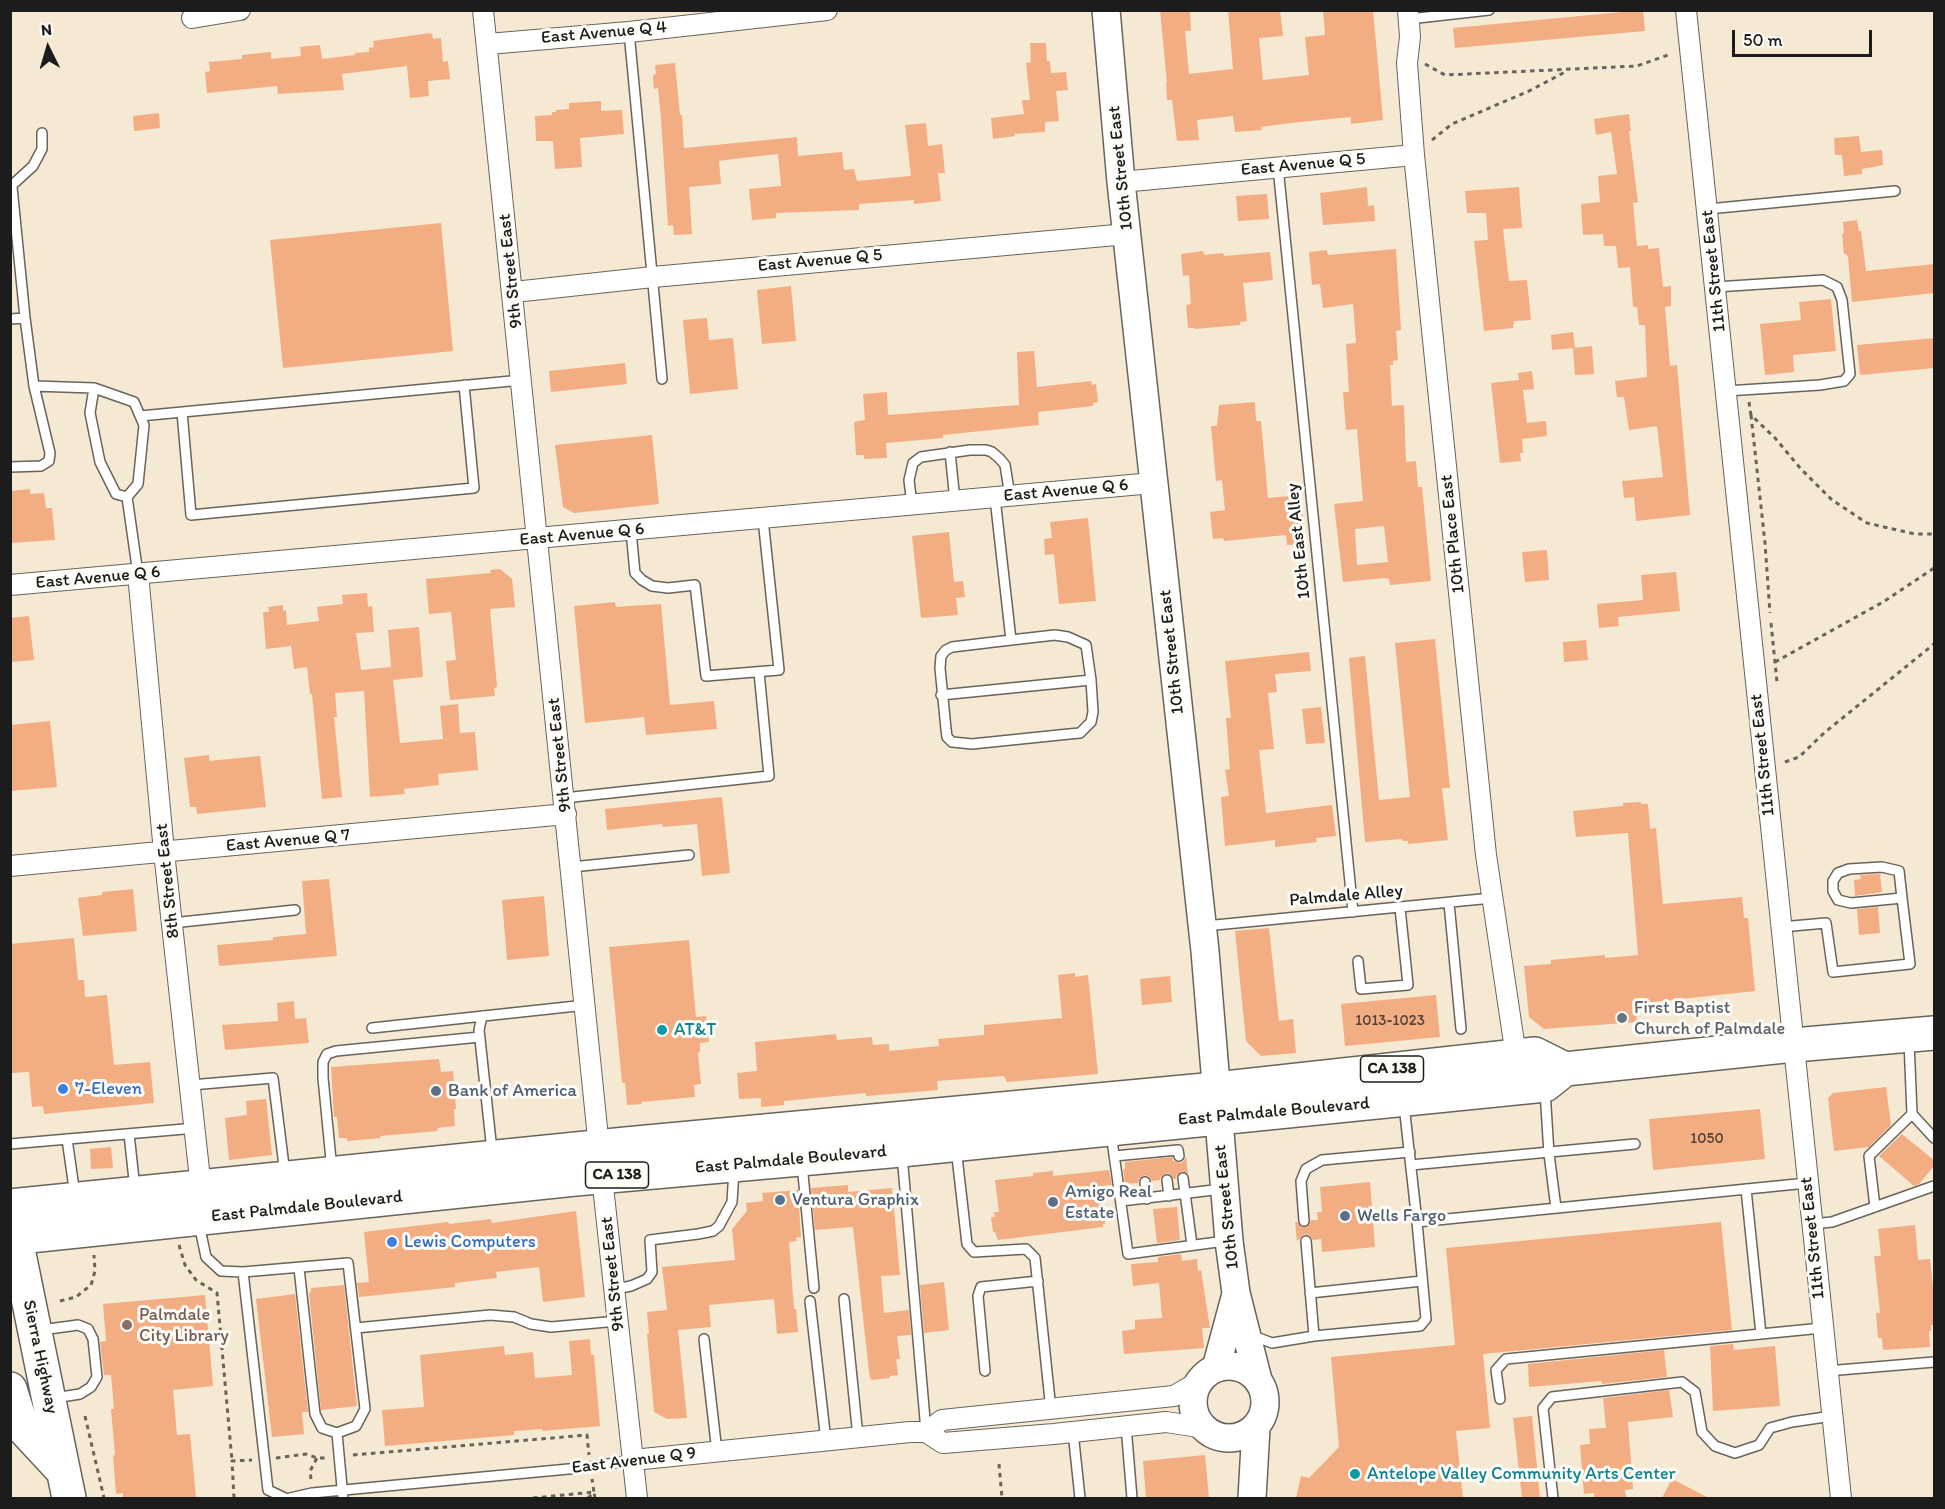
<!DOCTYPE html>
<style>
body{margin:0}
#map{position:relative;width:1945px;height:1509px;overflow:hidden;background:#f6e9d3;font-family:Itim,sans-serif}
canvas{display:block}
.frame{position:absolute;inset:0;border:12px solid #1c1c1c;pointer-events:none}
.north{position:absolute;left:18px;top:18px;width:60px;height:60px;-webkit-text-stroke:4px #fdfcf7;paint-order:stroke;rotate:355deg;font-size:16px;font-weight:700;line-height:24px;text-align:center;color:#1c1c1c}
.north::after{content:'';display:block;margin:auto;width:21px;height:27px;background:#1c1c1c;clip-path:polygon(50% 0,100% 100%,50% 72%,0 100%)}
.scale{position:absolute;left:1732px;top:30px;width:140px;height:27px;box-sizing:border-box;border:3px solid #1c1c1c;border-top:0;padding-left:8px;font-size:18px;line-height:21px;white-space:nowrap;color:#1c1c1c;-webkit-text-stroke:4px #fdfcf7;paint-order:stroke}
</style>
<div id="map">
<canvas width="1945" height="1509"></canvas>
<div class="frame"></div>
<div class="north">N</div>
<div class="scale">50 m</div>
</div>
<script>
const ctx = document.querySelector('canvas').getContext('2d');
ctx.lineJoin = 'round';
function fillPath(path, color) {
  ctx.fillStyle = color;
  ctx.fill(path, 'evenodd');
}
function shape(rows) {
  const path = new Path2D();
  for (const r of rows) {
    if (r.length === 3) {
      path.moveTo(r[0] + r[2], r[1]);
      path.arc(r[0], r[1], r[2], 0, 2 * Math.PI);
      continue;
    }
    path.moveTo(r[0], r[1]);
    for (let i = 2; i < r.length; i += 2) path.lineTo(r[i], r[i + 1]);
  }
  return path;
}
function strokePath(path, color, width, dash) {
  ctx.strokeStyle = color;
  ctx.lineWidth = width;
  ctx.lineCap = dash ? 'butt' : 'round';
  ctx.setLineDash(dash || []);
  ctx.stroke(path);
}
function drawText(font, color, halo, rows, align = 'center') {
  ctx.font = font + ' Itim,sans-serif';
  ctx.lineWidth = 6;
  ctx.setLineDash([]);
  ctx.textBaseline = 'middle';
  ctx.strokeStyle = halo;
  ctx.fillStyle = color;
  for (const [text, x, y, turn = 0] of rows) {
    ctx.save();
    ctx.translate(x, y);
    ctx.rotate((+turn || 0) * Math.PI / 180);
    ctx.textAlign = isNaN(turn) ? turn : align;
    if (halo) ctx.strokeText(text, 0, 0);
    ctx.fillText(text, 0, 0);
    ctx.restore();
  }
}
fillPath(shape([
 [1160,10,1190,10,1191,31,1185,31,1189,74,1233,69,1228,10,1280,10,1283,36,1259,38,1263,80,1309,75,1305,37,1325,35,1323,10,1373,10,1383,120,1351,124,1351,117,1290,123,1261,127,1262,130,1235,132,1233,116,1197,120,1199,140,1177,141,1172,100,1167,100,1166,83,1167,83],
 [1643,10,1645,31,1455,48,1453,28],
 [430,33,432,34,433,39,441,38,443,62,448,61,450,79,428,81,429,96,410,98,407,66,342,74,344,90,278,94,277,86,207,93,205,72,210,71,209,62,242,59,242,55,271,52,271,59,301,56,300,47,320,45,322,59,355,55,355,53,369,52,369,48,374,47,373,41],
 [1030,43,1046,43,1047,61,1050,61,1051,73,1066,72,1068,90,1056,91,1059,121,1045,122,1045,132,1014,134,1015,136,993,139,991,118,1024,114,1022,100,1030,100,1026,63,1031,62],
 [675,63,680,115,682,115,684,148,797,137,798,156,842,152,844,170,854,169,857,181,911,176,905,125,926,123,928,146,942,144,945,173,938,173,941,201,914,204,914,200,859,204,859,210,776,213,776,218,752,220,749,189,781,186,778,154,733,159,719,161,721,184,689,187,692,234,674,235,673,225,668,226,661,119,658,88,654,89,653,75,656,74,655,65],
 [601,101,601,111,622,110,624,134,580,138,582,167,555,169,553,141,536,141,535,116,552,115,552,112,556,112,556,110,569,109,569,103],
 [159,113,160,128,134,131,133,116],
 [1629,114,1631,131,1629,131,1638,202,1633,203,1637,246,1648,245,1648,249,1659,248,1663,287,1671,286,1671,306,1665,307,1670,366,1677,365,1690,515,1636,521,1634,497,1624,498,1622,481,1663,477,1657,426,1629,430,1624,397,1617,397,1615,381,1647,377,1645,325,1639,325,1637,307,1633,307,1630,267,1618,268,1616,246,1604,246,1603,234,1583,235,1581,204,1600,202,1598,176,1617,174,1611,132,1596,135,1594,119],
 [1859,136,1861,152,1882,150,1883,165,1862,169,1862,174,1844,176,1842,155,1835,155,1834,138],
 [1367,187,1368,206,1374,205,1375,221,1323,225,1320,193],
 [1519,187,1522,228,1503,229,1509,281,1527,280,1531,320,1514,321,1513,328,1484,331,1474,241,1488,240,1486,213,1467,213,1465,191],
 [1267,194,1269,219,1238,221,1236,196],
 [1857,220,1859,231,1861,231,1866,271,1935,264,1935,293,1852,302,1848,257,1846,254,1844,254,1842,234,1844,233,1843,222],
 [441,223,453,351,283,368,270,240],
 [1396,249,1401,330,1396,331,1398,360,1393,361,1393,365,1390,365,1392,406,1404,405,1406,462,1416,461,1418,487,1422,487,1431,581,1390,585,1389,579,1385,578,1343,582,1334,504,1363,501,1357,429,1346,430,1343,392,1349,392,1346,344,1356,343,1353,304,1323,308,1320,284,1312,285,1309,252,1327,250,1328,255],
 [1384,526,1388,562,1357,565,1355,529],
 [1203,251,1204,255,1223,253,1224,256,1270,252,1273,280,1243,283,1247,321,1240,322,1240,325,1195,329,1195,328,1188,328,1186,305,1191,304,1189,275,1183,276,1181,254],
 [791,286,796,341,762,344,757,290],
 [1831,299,1836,351,1793,355,1794,372,1765,375,1760,324,1801,320,1799,302],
 [707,318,709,340,733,338,738,389,690,394,683,320],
 [1573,332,1575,348,1552,350,1551,335],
 [1935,338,1935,368,1860,375,1857,345],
 [1592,346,1594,374,1575,375,1573,348],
 [1034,351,1037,387,1091,381,1092,385,1096,384,1098,402,1093,403,1093,406,1038,412,1039,425,943,435,943,438,886,443,887,458,864,459,864,455,856,455,854,422,865,420,863,394,887,392,888,415,1019,405,1017,352],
 [625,363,627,384,551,392,549,371],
 [1532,371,1534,389,1523,390,1527,423,1546,421,1547,436,1522,439,1523,453,1520,453,1521,461,1500,463,1491,383,1519,380,1518,373],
 [1255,402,1256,421,1261,421,1268,498,1301,495,1305,544,1287,545,1286,535,1224,541,1223,538,1213,539,1210,512,1225,510,1222,480,1216,481,1211,426,1217,426,1219,405],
 [652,435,659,504,574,513,563,507,555,445],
 [30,489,30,494,44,493,46,508,52,508,55,540,10,543,10,491],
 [1088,518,1096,601,1059,604,1054,554,1045,555,1044,539,1052,538,1050,522],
 [949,532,954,582,963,581,965,597,956,598,958,615,921,618,912,536],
 [1547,550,1549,580,1525,582,1522,552],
 [500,569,512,579,515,607,490,609,497,687,494,688,495,696,450,700,446,661,456,660,451,612,429,614,426,579,491,573,490,570],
 [1676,572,1680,611,1618,617,1619,626,1599,628,1597,604,1643,600,1641,575],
 [367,593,368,607,372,606,374,632,356,633,361,670,391,667,388,630,419,627,423,677,393,680,400,743,443,739,440,706,458,704,460,733,475,732,478,770,438,774,439,785,404,789,405,794,370,797,364,691,335,693,337,717,334,717,342,797,322,799,312,694,310,694,307,667,294,669,291,646,266,649,263,612,269,612,268,607,283,605,283,611,286,610,287,625,319,621,317,607,343,604,342,595],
 [615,602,616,607,661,604,670,705,714,701,717,729,646,735,644,717,585,723,574,606],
 [29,616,34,660,10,662,10,618],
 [1435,639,1450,788,1442,788,1448,840,1408,844,1408,841,1403,841,1402,839,1365,842,1349,658,1365,656,1379,800,1410,797,1395,643],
 [1586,640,1588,660,1564,662,1563,642],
 [1309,652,1311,671,1275,674,1277,692,1268,693,1274,749,1259,750,1266,813,1332,805,1336,836,1316,838,1317,842,1275,847,1275,840,1225,846,1221,797,1229,796,1225,770,1230,769,1226,718,1231,718,1225,661],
 [1321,707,1325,743,1306,744,1302,709],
 [50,721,57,787,10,791,10,725],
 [209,755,209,761,260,756,266,807,197,814,196,807,190,807,184,758],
 [722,797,730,873,702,876,697,824,663,827,662,824,607,830,605,809],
 [1641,802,1641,804,1648,804,1650,829,1656,828,1663,904,1742,897,1744,918,1748,918,1755,991,1635,1004,1637,1022,1544,1029,1529,1017,1524,966,1551,964,1551,960,1605,955,1605,958,1638,955,1628,833,1576,837,1573,811,1623,806,1623,803],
 [1880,874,1882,892,1855,896,1854,880,1861,879,1860,875],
 [329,879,337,956,219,966,217,945,273,940,273,937,306,934,302,881],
 [133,889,137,931,83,936,78,898,102,895,102,892],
 [544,896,549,956,507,960,502,900],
 [1878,907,1880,933,1859,935,1857,909],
 [1269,928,1279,1021,1293,1019,1296,1053,1261,1056,1246,1041,1235,931],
 [74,938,78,980,84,980,85,997,107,995,114,1065,150,1062,154,1103,44,1114,43,1106,32,1107,29,1072,10,1073,10,944],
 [689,940,696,1017,706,1016,709,1042,700,1043,700,1052,698,1053,701,1084,694,1085,695,1097,641,1102,642,1104,627,1105,625,1083,622,1083,609,947],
 [1075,973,1075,977,1088,975,1098,1074,1007,1082,1004,1076,937,1081,938,1090,866,1096,866,1093,784,1101,784,1105,761,1107,761,1098,739,1099,737,1073,757,1071,755,1042,836,1034,837,1040,872,1037,873,1045,889,1044,889,1051,939,1046,938,1039,984,1035,984,1025,1062,1018,1058,975],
 [1170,976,1172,1002,1142,1005,1140,979],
 [1436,995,1440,1037,1345,1046,1341,1004],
 [294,1001,295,1019,306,1018,309,1043,225,1050,222,1025,278,1021,277,1003],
 [439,1059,441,1072,453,1071,456,1109,454,1109,455,1126,437,1128,438,1131,380,1136,381,1138,347,1141,347,1138,339,1138,337,1117,334,1117,331,1067],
 [1886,1087,1891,1125,1869,1147,1834,1151,1828,1098,1833,1093],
 [266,1099,272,1155,229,1160,225,1118,247,1115,246,1101],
 [1760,1109,1765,1159,1653,1170,1649,1119],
 [1902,1134,1935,1161,1935,1165,1919,1184,1914,1186,1879,1156],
 [111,1147,113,1168,91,1169,90,1149],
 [1186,1156,1188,1174,1182,1171,1177,1175,1176,1179,1174,1179,1170,1174,1166,1173,1161,1177,1160,1180,1152,1181,1148,1176,1144,1175,1139,1179,1138,1183,1125,1184,1123,1169,1125,1169,1125,1162,1172,1157,1174,1161,1180,1163,1184,1161],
 [1109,1170,1112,1185,1101,1186,1105,1224,1103,1224,1103,1227,998,1240,995,1232,993,1232,991,1217,995,1217,994,1212,999,1212,995,1180,1033,1176,1033,1173,1053,1171,1053,1176],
 [1370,1182,1375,1247,1322,1252,1321,1239,1313,1240,1309,1235,1305,1234,1297,1241,1295,1222,1297,1222,1302,1227,1307,1227,1311,1220,1318,1220,1317,1212,1322,1212,1320,1187],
 [848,1185,848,1192,892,1188,900,1275,881,1276,884,1313,909,1310,911,1335,897,1336,900,1359,896,1359,898,1375,890,1376,890,1378,871,1380,869,1372,853,1227,815,1230,811,1188],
 [798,1190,801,1237,796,1238,797,1241,789,1242,794,1309,796,1309,798,1332,777,1334,774,1299,709,1305,711,1327,678,1330,687,1418,667,1419,654,1412,647,1334,649,1333,647,1312,667,1310,662,1267,735,1260,732,1229,747,1211,746,1203,763,1201,762,1193],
 [1177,1207,1180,1240,1157,1243,1153,1209],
 [576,1211,585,1297,543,1302,539,1267,496,1272,497,1278,455,1283,455,1287,359,1297,357,1283,369,1282,364,1232,448,1222,449,1224,491,1219,492,1223],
 [1721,1222,1732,1330,1483,1354,1490,1428,1456,1431,1463,1498,1296,1498,1301,1476,1309,1478,1339,1447,1331,1357,1455,1345,1446,1248],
 [1915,1225,1918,1260,1930,1259,1935,1307,1935,1325,1931,1325,1931,1331,1929,1331,1930,1347,1883,1350,1882,1338,1878,1338,1876,1313,1880,1313,1874,1256,1881,1256,1878,1229],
 [1181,1254,1182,1261,1197,1259,1198,1271,1201,1270,1210,1328,1202,1328,1204,1348,1124,1354,1122,1331,1135,1329,1135,1320,1162,1318,1159,1283,1133,1286,1131,1264,1158,1262,1158,1257],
 [944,1282,949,1330,924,1333,920,1285],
 [344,1285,357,1406,321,1410,309,1293,311,1292,311,1288],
 [295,1294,308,1412,302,1412,304,1434,272,1437,256,1299],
 [205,1295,213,1386,173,1390,177,1435,190,1434,196,1497,123,1498,123,1493,116,1494,113,1456,115,1455,111,1409,114,1409,111,1375,104,1375,100,1342,106,1341,103,1304],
 [590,1339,591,1355,594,1355,600,1426,542,1431,542,1429,514,1431,514,1435,385,1446,382,1410,424,1407,420,1355,504,1346,505,1355,533,1352,535,1378,572,1375,569,1341],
 [1733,1344,1734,1350,1775,1346,1780,1406,1713,1411,1710,1346],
 [1664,1350,1667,1377,1602,1384,1601,1381,1529,1387,1528,1364],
 [1669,1390,1673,1417,1628,1422,1633,1489,1625,1490,1626,1498,1594,1498,1594,1493,1584,1494,1580,1445,1590,1444,1589,1429,1606,1428,1603,1398],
 [1532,1416,1540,1498,1522,1498,1513,1418],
 [1205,1455,1209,1498,1146,1498,1143,1461],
 [1672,1479,1709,1498,1662,1498]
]), '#f2ad82');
const lane = shape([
 [1409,19,1489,10],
 [629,32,662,379],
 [1278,167,1353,912],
 [10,187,33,166,42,149,42,133],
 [1708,209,1895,191],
 [1716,287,1823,280,1837,287,1842,300,1850,374,1844,381,1820,385,1726,391],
 [10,319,25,318],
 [34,386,94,388,134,402,144,425,138,484,127,497,116,494,100,462,90,413,94,388],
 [182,412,191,515,474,488,464,385],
 [140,416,522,380],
 [950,452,955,501],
 [10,467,41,466,49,461,50,453,34,386,25,318,12,187],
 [127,497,138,574],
 [995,498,1011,640,952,647,946,650,941,656,940,668,946,729,947,737,952,742,972,744,1069,734,1080,733,1091,722,1093,712,1091,680,1086,645,1068,637,1055,635,1011,640],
 [912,505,909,480,913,463,921,457,970,450,986,450,992,452,1000,459,1005,465,1010,496],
 [631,531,635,573,642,580,652,586,668,588,695,585,706,676,779,670,763,519],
 [941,695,1091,680],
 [564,798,769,776,759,672],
 [572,867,689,855],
 [1449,903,1461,1029],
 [172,923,295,910],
 [1205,926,1492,898],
 [1781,927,1826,923,1833,972,1910,964,1902,898,1851,903,1838,900,1833,891,1833,881,1838,873,1849,869,1882,867,1899,871,1902,898],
 [1358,961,1361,989,1408,985,1400,908],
 [482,1016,479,1030,492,1151],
 [372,1028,586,1005],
 [1909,1041,1912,1114,1934,1138],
 [191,1085,273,1078,285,1174],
 [1545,1090,1549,1154,1556,1208],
 [1404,1105,1417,1222],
 [1111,1133,1128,1254,1225,1241],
 [129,1134,135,1189],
 [67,1139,75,1195],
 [10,1144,196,1128],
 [956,1148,967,1244,974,1252,1026,1249,1035,1258,1051,1410],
 [902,1155,926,1431],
 [1114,1156,1178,1150,1179,1156],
 [802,1164,814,1288],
 [1411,1165,1635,1144],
 [332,1170,323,1078,323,1062,327,1054,336,1051,480,1037],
 [1183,1178,1192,1245],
 [1167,1180,1169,1196],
 [1145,1182,1147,1199],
 [1746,1189,1761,1334],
 [1121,1201,1222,1189],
 [1875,1207,1869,1156,1912,1114],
 [1304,1221,1301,1181,1306,1169,1322,1160,1410,1152],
 [199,1224,206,1257,221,1271,243,1272,348,1263,365,1409,356,1426,337,1433,322,1428,315,1414,299,1268],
 [1812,1224,1832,1222,1934,1186],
 [1306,1241,1314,1336],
 [243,1272,268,1490,285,1498],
 [615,1289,631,1286,647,1279,652,1272,650,1240,698,1234,713,1231,719,1226,732,1202,734,1170],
 [1310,1293,1422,1281],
 [844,1299,858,1437],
 [810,1301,826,1441],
 [356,1328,490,1315,514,1317,531,1324,551,1327,618,1321],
 [41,1330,78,1325,88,1329,93,1339,97,1377,91,1387,80,1394,54,1398],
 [1251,1335,1272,1343,1314,1336,1420,1326,1426,1319,1417,1222,1807,1183],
 [704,1339,717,1452],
 [985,1371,978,1296,981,1287,1038,1281],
 [1827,1371,1934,1362],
 [1500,1399,1496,1370,1506,1359,1822,1328],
 [1126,1426,1132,1498],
 [1073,1432,1080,1498],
 [337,1433,343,1498],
 [290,1498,312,1493,590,1467,633,1460],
 [1553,1498,1543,1408,1552,1397,1682,1382,1695,1392,1702,1432,1715,1446,1735,1453,1759,1445,1770,1428,1792,1422,1832,1416]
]);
const street = shape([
 [483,10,602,1177,637,1498],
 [1408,10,1410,37,1407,63,1414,155,1486,855,1516,1056],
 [1686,10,1841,1498],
 [192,18,240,10],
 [488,44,629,32,827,10],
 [1121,182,1414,155],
 [514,292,653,277,1127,234],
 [138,574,164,852,201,1188],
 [10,585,1153,483],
 [10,866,566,814],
 [926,1432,942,1420,1174,1396,1198,1382],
 [633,1460,910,1432,926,1432,943,1443,1054,1434,1166,1422,1205,1428]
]);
const secondary = shape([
 [1106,10,1121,182,1205,951,1229,1241,1236,1293,1258,1380],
 [1229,1402,36],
 [1216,1368,1236,1294],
 [1252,1498,1256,1428]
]);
const highway = shape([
 [10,1206,626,1144,1216,1089,1535,1054,1565,1069,1794,1045,1934,1033],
 [11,1215,69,1498],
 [10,1238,575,1179,901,1150,1545,1085,1565,1069],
 [10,1389,22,1427,63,1471]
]);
strokePath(lane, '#68645c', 12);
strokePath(street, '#68645c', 22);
strokePath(secondary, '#68645c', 30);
strokePath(highway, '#68645c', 36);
strokePath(shape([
 [1425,64,1445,75,1637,66,1671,54],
 [1432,140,1452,124,1529,91,1567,71],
 [1749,402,1751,415,1775,438,1801,469,1832,500,1867,523,1915,534,1934,534],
 [1751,415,1765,543,1770,613],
 [1771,623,1777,682],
 [1775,662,1883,602,1934,568],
 [1785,762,1799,757,1824,733,1934,644],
 [179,1245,185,1265,196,1280,217,1293,232,1461],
 [60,1301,76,1297,91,1285,95,1271,94,1255],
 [85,1416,104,1498],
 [353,1455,587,1435,589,1455],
 [276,1458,306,1454,317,1458,325,1458],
 [999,1464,1002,1498],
 [311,1479,310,1471,317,1458],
 [234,1498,232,1461,252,1460],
 [533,1498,594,1492,595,1498],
 [588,1498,594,1492,592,1479]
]), '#68645c', 3, [4.5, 4.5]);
strokePath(lane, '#fff', 9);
strokePath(street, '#fff', 20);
strokePath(secondary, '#fff', 27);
strokePath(highway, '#fff', 33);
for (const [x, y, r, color] of [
 [1622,1018,6,"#6b7280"],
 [662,1030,6,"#0f9aa8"],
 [63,1089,6,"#3f7fe0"],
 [436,1091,6,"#5c6f8a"],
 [780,1200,6,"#5c6f8a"],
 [1053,1202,6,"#5c6f8a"],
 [1345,1216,6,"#5c6f8a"],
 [392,1242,6,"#3f7fe0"],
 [127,1325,6,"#8d6e63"],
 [1355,1474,6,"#0f9aa8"]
]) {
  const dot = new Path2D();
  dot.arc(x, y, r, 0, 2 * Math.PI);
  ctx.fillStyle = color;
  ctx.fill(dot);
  strokePath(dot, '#fdfcf7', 2);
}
drawText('15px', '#524036', null, [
 ["1013-1023",1390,1021],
 ["1050",1707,1139]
]);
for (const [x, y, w] of [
 [1392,1069,63],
 [617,1175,63]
]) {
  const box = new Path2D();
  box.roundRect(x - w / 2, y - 13, w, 26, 4.5);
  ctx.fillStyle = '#fdfcf7';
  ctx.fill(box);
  strokePath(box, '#1c1c1c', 1.5);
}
drawText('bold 16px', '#1c1c1c', null, [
 ["CA 138",1392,1069],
 ["CA 138",617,1175]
]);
drawText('18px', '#1c1c1c', '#fdfcf7', [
 ["East Avenue Q 4",604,33,-5],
 ["East Avenue Q 5",1303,165,-5],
 ["10th Street East",1121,168,-96],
 ["East Avenue Q 5",820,261,-5],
 ["9th Street East",511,271,-96],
 ["11th Street East",1714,271,-96],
 ["East Avenue Q 6",1066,491,-5],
 ["10th Place East",1453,534,-96],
 ["East Avenue Q 6",582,535,-5],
 ["10th East Alley",1299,541,-96],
 ["East Avenue Q 6",98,578,-5],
 ["10th Street East",1172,652,-96],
 ["9th Street East",560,755,-96],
 ["11th Street East",1763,755,-96],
 ["East Avenue Q 7",288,841,-5],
 ["8th Street East",168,881,-96],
 ["Palmdale Alley",1346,896,-5],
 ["East Palmdale Boulevard",1274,1112,-5],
 ["East Palmdale Boulevard",791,1160,-5],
 ["East Palmdale Boulevard",307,1207,-6],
 ["10th Street East",1227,1207,-96],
 ["11th Street East",1813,1238,-96],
 ["9th Street East",613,1274,-96],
 ["Sierra Highway",40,1357,78],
 ["East Avenue Q 9",634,1461,-7]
]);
drawText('18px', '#5b616d', '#fdfcf7', [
 ["First Baptist",1634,1008],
 ["Church of Palmdale",1634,1029]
], 'left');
drawText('18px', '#0d838f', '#fdfcf7', [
 ["AT&T",674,1030],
 ["Antelope Valley Community Arts Center",1367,1474]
], 'left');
drawText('18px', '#366cbe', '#fdfcf7', [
 ["7-Eleven",75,1089],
 ["Lewis Computers",404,1242]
], 'left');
drawText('18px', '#4e5e75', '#fdfcf7', [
 ["Bank of America",448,1091],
 ["Amigo Real",1065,1192],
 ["Estate",1065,1213],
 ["Ventura Graphix",792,1200],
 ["Wells Fargo",1357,1216]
], 'left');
drawText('18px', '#785e54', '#fdfcf7', [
 ["Palmdale",139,1315],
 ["City Library",139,1336]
], 'left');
</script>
